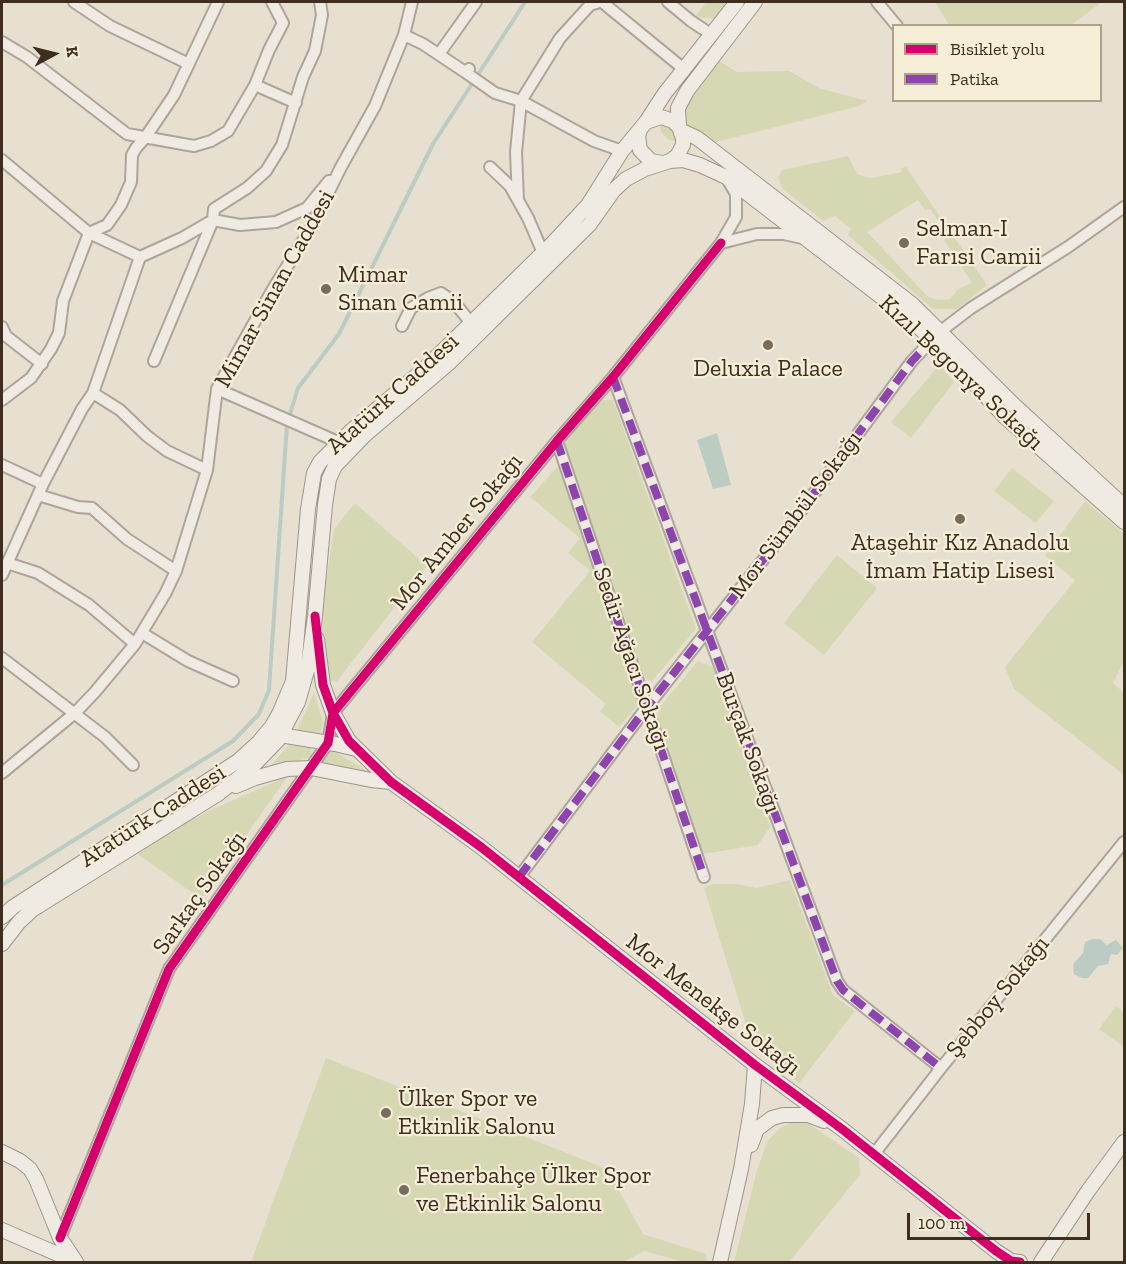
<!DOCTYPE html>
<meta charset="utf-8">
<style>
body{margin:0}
#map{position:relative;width:1126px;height:1264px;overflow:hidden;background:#e7e0d1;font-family:"Zilla Slab",serif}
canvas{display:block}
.frame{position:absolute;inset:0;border:3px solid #3d2e20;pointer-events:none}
.legend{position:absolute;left:892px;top:24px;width:210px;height:78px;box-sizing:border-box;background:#f7eed8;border:2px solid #ada18e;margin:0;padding:8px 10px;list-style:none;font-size:18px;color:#3d2e20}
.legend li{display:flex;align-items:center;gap:12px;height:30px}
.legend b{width:30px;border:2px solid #ada18e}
.north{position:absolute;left:24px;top:24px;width:60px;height:60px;-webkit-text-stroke:4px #f7eed8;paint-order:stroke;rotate:83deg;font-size:16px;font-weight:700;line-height:24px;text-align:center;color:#3d2e20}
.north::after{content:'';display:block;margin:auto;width:21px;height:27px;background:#3d2e20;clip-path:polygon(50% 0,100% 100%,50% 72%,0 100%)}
.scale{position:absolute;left:907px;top:1213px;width:183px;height:27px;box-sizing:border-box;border:3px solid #3d2e20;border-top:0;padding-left:8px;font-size:18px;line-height:21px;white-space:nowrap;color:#3d2e20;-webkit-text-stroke:4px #f7eed8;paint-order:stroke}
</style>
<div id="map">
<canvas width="1126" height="1264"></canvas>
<div class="frame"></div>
<ul class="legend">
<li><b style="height:8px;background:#d6006c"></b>Bisiklet yolu</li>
<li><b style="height:8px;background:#8e44ad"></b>Patika</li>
</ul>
<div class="north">K</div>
<div class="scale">100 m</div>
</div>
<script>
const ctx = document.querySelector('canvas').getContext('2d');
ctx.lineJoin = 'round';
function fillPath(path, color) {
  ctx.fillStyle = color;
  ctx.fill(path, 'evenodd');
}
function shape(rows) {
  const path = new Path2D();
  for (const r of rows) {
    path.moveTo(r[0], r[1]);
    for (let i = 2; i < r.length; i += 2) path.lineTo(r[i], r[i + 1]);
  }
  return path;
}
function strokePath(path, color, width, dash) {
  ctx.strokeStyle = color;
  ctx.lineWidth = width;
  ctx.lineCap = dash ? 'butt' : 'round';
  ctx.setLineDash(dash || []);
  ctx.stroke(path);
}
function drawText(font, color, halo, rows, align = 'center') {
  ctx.font = font + ' "Zilla Slab",serif';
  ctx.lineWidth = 4.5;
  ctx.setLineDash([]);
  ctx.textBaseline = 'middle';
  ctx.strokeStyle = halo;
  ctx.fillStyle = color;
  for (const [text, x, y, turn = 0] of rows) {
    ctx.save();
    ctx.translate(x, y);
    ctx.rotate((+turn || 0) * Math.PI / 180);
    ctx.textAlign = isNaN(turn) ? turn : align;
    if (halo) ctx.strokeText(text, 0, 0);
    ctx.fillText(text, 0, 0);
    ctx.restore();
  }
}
fillPath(shape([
 [706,2,730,2,717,19,695,17],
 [935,2,1102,2,1070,26,949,25],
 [714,58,737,72,789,71,819,88,867,101,859,106,704,145,668,140,661,132,659,120],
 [848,156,857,174,871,178,902,172,901,168,906,167,987,285,957,309,933,309,848,235,851,229,835,216,823,221,783,189,778,177,782,170],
 [918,200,925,210,930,209,948,234,944,240,972,283,958,289,950,299,938,300,927,296,867,232],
 [939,365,954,382,911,438,891,422],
 [599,400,613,400,696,629,652,681,645,678,565,444],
 [560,464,640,702,619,727,600,711,606,704,532,642,590,571,568,553,580,538,530,497],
 [1012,468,1054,501,1036,523,994,491],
 [1085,501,1124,534,1124,661,1113,683,1124,693,1124,775,1014,689,1005,667,1075,580,1045,556],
 [355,503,427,566,337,681,329,681,326,670,321,632,324,595,334,529],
 [837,555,877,588,824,655,784,623],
 [698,661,713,667,770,827,758,845,703,854,657,717,659,708],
 [314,692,323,723,320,733,297,731],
 [292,741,312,745,311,757,267,770],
 [331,750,370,772,321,763],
 [288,776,201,899,132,850,211,810],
 [790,880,833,995,855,1011,799,1083,753,1047,704,888,713,884,736,884,757,888],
 [1116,1006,1124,1013,1124,1047,1099,1029],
 [326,1058,607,1169,643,1234,706,1254,707,1262,684,1262,644,1251,623,1262,251,1262],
 [794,1121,809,1124,859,1158,860,1175,789,1262,734,1262,757,1170,767,1142,780,1128]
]), '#d6d7b3');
fillPath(shape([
 [717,433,731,485,713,489,697,440],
 [1093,939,1100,939,1107,945,1116,940,1123,948,1117,955,1111,954,1108,964,1098,966,1088,978,1082,978,1074,974,1073,964,1083,953,1085,942]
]), '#bcccc2');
strokePath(shape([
 [2,885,233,741,259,714,269,690,287,424,298,388,339,334,433,144,525,2]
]), '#bcccc2', 4);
const street = shape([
 [74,2,110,26,189,64],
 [602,2,685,70],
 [668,2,691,21,712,35],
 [877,2,897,26],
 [404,35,423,44,465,72,469,69],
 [2,42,27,57,127,134,194,146,211,141,228,131,255,85,269,50,283,23,272,2],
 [439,54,476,2],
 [465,72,495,93,521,101,594,141,622,151],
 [255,85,296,103],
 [2,160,89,233,140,257],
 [490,167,510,186,528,218,543,253],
 [729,182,736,194,736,217,721,243,757,234,784,234,802,238],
 [518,200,516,152,521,101,560,38,590,5,599,2],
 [213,220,240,225,276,222,307,208,329,181],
 [402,326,411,308,428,298,441,293,454,302,471,323],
 [2,327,6,336,42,364],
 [154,361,213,220,214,209,247,188,266,171,282,145,303,77,315,51,322,15,320,2],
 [613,377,837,981,843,990,941,1068],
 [217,389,338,442,342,446],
 [93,393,120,410,147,436,167,451,207,470],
 [2,400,31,378,51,349,59,333,63,301,89,233,107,225,121,205,131,182,132,155,136,148,145,138,174,95,218,2],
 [557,441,704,877],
 [2,465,43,484],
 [38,495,78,507,92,508,127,539,176,571],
 [7,563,38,573,89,605,135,644],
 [2,575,43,484,82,409,93,393,140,257,182,238,213,220],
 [142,633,188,661,233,681],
 [2,658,105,737,133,765],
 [2,773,75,713,95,692,135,644,165,594,176,571,207,470,217,389,273,289,311,228,341,167,375,106,404,35,412,2],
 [519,877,647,707,789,527,912,361,941,331,971,308,1068,247,1124,207],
 [874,1154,941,1068,1124,842],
 [60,1238,169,969,328,743,333,713,557,441,613,377,721,243]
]);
const secondary = shape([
 [646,122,661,117,673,121,679,127,683,138,683,145,677,156,670,161],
 [679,127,678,108,687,91,755,2],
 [640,130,638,136,640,150,651,161,662,163],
 [682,131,697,138,912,304,1015,406,1124,506],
 [317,639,323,685,333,713,349,741,391,782,481,847,755,1065,842,1129,996,1251,1011,1261,1020,1262],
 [274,734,335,744,356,749],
 [236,786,255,778,287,769,311,768,371,780,391,782],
 [2,917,13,907,238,761,258,743,272,726,279,714,293,681,308,509,314,473,320,462,352,430,423,370,551,245,588,205,622,151,646,122,665,93,737,2],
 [2,944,19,922,32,910,218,794,251,768,278,740,298,702,308,667,315,616,325,505,329,479,335,466,365,435,448,364,590,224,614,190,626,179,645,169,670,161,683,160,700,165,726,177,911,320,949,356,1005,417,1124,522],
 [751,1145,757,1129,772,1118,783,1115,808,1115,824,1121],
 [2,1152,20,1161,30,1169,36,1179,60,1238,76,1262],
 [2,1230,76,1262],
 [720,1262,741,1169,752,1104,755,1065],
 [1041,1262,1088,1191,1124,1142]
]);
strokePath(street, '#ada599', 14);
strokePath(secondary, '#9c958a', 16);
strokePath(street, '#efebe3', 10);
strokePath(secondary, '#efebe3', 14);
strokePath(shape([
 [613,377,837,981,843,990,941,1068],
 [557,441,704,877],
 [519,877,647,707,789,527,912,361,932,340]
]), '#8e44ad', 8, [15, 8]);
strokePath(shape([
 [315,616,323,685,333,713,349,741,391,782,481,847,755,1065,842,1129,996,1251,1011,1261,1020,1262],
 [60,1238,169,969,328,743,333,713,557,441,613,377,721,243]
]), '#d6006c', 9);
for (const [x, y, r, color] of [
 [904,243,6,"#786c5e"],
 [326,289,6,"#786c5e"],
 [768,345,6,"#786c5e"],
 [960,519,6,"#786c5e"],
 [386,1113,6,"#786c5e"],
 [404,1190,6,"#786c5e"]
]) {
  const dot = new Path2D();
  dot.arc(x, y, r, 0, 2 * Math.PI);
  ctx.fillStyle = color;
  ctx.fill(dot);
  strokePath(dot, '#f7eed8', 2);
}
drawText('24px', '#3d2e20', '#f7eed8', [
 ["Selman-I",916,229],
 ["Farısi Camii",916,257],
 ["Mimar",338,275],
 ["Sinan Camii",338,303],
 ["Deluxia Palace",768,369,"center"],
 ["Ataşehir Kız Anadolu",960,543,"center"],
 ["İmam Hatip Lisesi",960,571,"center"],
 ["Ülker Spor ve",398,1099],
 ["Etkinlik Salonu",398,1127],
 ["Fenerbahçe Ülker Spor",416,1176],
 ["ve Etkinlik Salonu",416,1204]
], 'left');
drawText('24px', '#3d2e20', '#f7eed8', [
 ["Mimar Sinan Caddesi",275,289,-61],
 ["Kızıl Begonya Sokağı",961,373,43],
 ["Atatürk Caddesi",393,394,-42],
 ["Mor Sümbül Sokağı",796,515,-53],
 ["Mor Amber Sokağı",457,532,-51],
 ["Sedir Ağacı Sokağı",631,659,71],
 ["Burçak Sokağı",748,743,70],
 ["Atatürk Caddesi",153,816,-33],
 ["Sarkaç Sokağı",200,893,-55],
 ["Şebboy Sokağı",998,997,-51],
 ["Mor Menekşe Sokağı",713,1005,38]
]);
</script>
